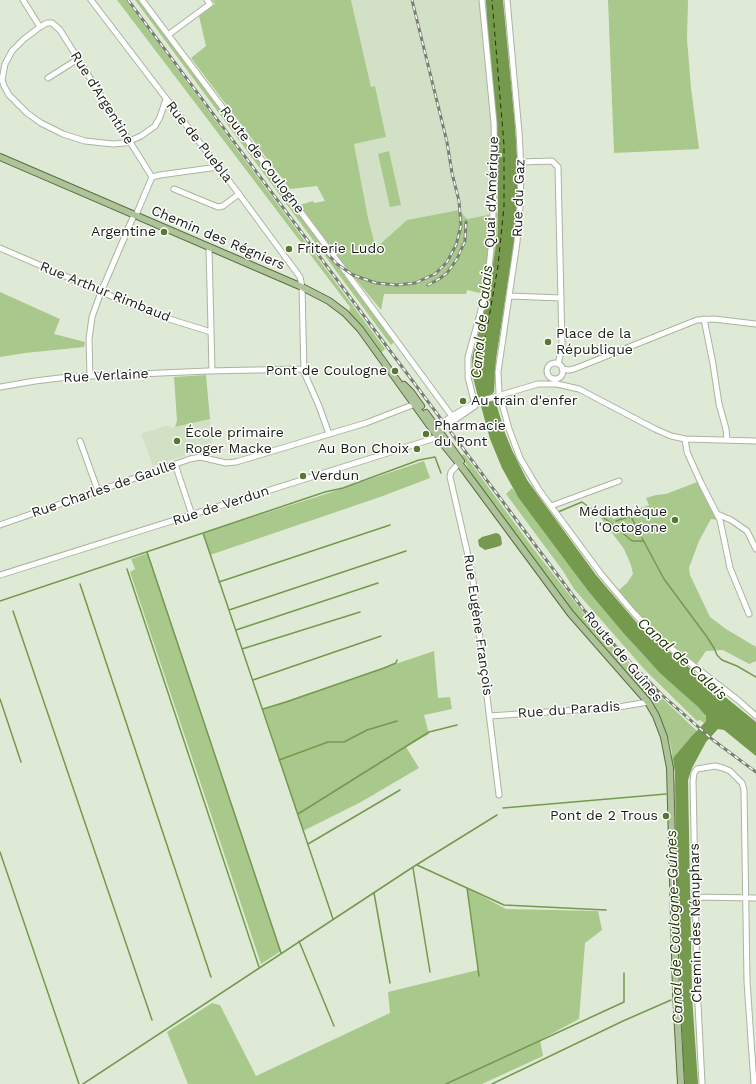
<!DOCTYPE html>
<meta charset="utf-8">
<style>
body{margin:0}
canvas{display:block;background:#dfead6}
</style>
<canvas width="756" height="1084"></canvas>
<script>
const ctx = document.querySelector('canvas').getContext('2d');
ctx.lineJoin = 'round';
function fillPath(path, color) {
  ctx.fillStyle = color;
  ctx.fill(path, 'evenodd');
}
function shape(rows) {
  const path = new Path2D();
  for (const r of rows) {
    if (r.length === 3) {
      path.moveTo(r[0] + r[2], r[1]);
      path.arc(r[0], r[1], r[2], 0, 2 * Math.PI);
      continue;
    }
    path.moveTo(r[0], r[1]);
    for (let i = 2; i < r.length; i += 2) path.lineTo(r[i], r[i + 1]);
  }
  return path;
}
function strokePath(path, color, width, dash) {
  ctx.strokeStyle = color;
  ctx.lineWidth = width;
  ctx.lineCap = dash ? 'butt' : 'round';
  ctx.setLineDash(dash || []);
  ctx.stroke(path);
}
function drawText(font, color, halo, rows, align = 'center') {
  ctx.font = font + ' "Work Sans",sans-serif';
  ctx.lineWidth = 3;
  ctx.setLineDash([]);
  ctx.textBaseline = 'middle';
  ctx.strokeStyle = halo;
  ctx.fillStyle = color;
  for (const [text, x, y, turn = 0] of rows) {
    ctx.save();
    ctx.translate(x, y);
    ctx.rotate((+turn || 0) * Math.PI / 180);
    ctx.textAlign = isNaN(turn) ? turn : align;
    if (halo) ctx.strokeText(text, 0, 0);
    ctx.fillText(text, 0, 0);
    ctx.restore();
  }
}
fillPath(shape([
 [351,0,486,0,488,43,498,148,498,213,467,219,459,210,407,220,378,246,374,241,368,218,354,144,386,137,375,86,371,87],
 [210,419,212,446,153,466,141,434,165,426,169,426,172,428]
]), '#d2e0c5');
fillPath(shape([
 [117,0,126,0,385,349,381,353,349,313,350,307],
 [135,0,139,0,378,320,394,342,391,345],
 [212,0,351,0,371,87,375,86,386,137,354,144,368,218,374,241,378,246,407,220,459,210,467,219,498,213,498,233,488,295,467,290,466,294,384,294,381,310,340,260,300,205,313,201,314,203,325,201,317,186,290,189,191,58,206,46,199,16,215,4],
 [608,0,688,0,687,39,691,88,699,149,614,153],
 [389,151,401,205,390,207,378,154],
 [0,292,60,319,54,334,85,342,84,347,25,353,0,357],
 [206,375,210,419,175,427,177,421,174,377],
 [464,454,532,547,595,628,646,683,697,731,673,758,675,791,673,790,672,753,670,743,666,731,656,709,646,694,577,618,469,470,462,455],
 [424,461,430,478,380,497,210,555,203,533,332,492],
 [700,481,720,520,711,519,699,541,689,568,690,575,710,617,726,629,756,647,756,661,749,664,723,650,706,651,697,664,658,635,645,623,618,591,627,583,633,574,631,565,624,549,598,514,602,510,614,519,649,505,646,498,656,495,666,494],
 [512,488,588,591,625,635,645,657,704,713,707,719,704,723,700,720,697,721,645,670,574,589,563,571,506,494],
 [148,553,281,951,261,964,130,572,135,569,131,559],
 [434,651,438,698,450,697,452,709,424,715,429,734,406,747,419,768,361,802,303,831,263,709],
 [467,888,506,909,598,911,602,930,585,943,579,1019,540,1040,543,1056,482,1084,188,1084,167,1032,212,1003,220,1005,256,1076,390,1013,388,992,478,970]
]), '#a9c88b');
fillPath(shape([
 [486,0,503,0,515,125,518,170,515,236,496,359,494,392,491,395,493,402,496,403,505,433,512,450,527,480,596,575,643,630,756,722,756,756,724,730,718,729,706,742,692,768,688,780,692,996,698,1084,685,1084,683,1057,676,863,675,773,673,758,691,737,706,721,706,716,698,707,660,673,625,635,588,591,518,497,502,468,490,439,481,406,486,405,483,397,478,397,473,377,472,358,488,295,498,233,498,148,488,43],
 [496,533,499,534,501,537,502,544,500,546,485,550,479,546,478,540,482,537]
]), '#75994d');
strokePath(shape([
 [558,512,582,502,611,523,632,541,643,541],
 [616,521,631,516,639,533],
 [642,538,664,579,707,637,714,648,717,655,722,660,737,666,756,677],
 [147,552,281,953],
 [127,569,259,967],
 [219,582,390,525],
 [80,584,211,977],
 [0,601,203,533],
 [229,610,406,551],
 [13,611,152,1020],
 [236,630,378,583],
 [242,649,360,612],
 [253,680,381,636],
 [0,699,21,762],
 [263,709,286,702,384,668,396,663,397,660],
 [279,760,328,742,344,742,367,730,397,721],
 [503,808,666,794],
 [298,814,429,732,457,725],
 [308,844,400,790],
 [0,852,79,1084],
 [417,865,504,905,606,910],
 [413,868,430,972],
 [467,888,479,976],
 [374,893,390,983],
 [333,919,203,533,325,492,343,488,419,460,435,457,441,473],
 [299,941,334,1026],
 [83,1084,413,867,497,815],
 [446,1084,624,1002,624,973],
 [492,1084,623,1021,671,1000]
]), '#75994d', 1.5);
strokePath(shape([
 [479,376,480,373,480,356,487,329,498,266,504,206,504,145,492,0]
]), '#203700', 1, [5, 4]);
const minor = shape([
 [23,0,40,27,47,23,52,23,60,30,152,177],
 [91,0,239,194,300,277,302,287,304,372,319,406,329,434],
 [142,0,357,287,454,419],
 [507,0,519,132,521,170,520,207,517,242,498,372,499,393,509,429,520,458,539,490,601,574,633,612,647,627,663,642,738,700,756,716],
 [40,27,24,39,12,51,5,64,2,80,4,86,9,95,27,113,41,123,63,134,85,141,113,144,125,143,141,136,155,126,160,117,166,99],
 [168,35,210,4,207,0],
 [48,78,78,59],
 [521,162,552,161,558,167,562,347,558,364],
 [152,177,160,175,218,167],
 [174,189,218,207,223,206,239,194],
 [136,215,152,177],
 [209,247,212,371],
 [0,248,132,305,166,318,211,332],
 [510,296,561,298],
 [704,319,713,364,719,404,726,429,727,440],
 [555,371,8],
 [562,369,569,370,574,369,697,320,714,319,756,324],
 [90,376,89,339,92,317,101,292,134,215],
 [0,387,35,381,68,377,208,371,303,369],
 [475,405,468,377,468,357,480,314,488,278,491,249,495,175,494,123,482,0],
 [434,429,452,416,474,403,538,384,557,384,579,389,655,429,671,436,685,439,756,441],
 [437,432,475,406],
 [685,439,687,452,701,483,720,520,730,568,749,614],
 [80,441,98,491],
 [461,461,451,472,450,477,472,573,499,795],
 [175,464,192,515],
 [551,506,619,481],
 [717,514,731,520,747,531,756,549],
 [0,525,190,459,200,457,226,463,236,462,366,423,415,404],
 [0,575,432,439,440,434],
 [490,716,619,707,648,702],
 [694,897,756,898],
 [702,1084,697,984,693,781,694,773,697,769,715,766,723,768,730,771,742,783,744,790,747,981,754,1084]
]);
const major = shape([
 [0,157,302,287,329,301,345,313,360,329,440,440,465,471,570,613,648,702,656,716,664,737,670,768,676,992,681,1084],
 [404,385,411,392,421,406],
 [426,413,461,461]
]);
strokePath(minor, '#aab4a1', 7);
strokePath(major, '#586f40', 8);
strokePath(minor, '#fff', 5);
strokePath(major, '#afc39a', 6);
const rail = shape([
 [128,0,583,609,625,657,662,695,713,740,756,772],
 [321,247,337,264,353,275,376,283,397,285,415,283,435,274,447,262,456,245,461,226,459,201,452,173,447,142,412,0],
 [428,285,439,279,447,273,457,259,465,241,466,222]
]);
strokePath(rail, '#798073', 3);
strokePath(rail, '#fff', 1.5, [4.5]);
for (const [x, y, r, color] of [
 [164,232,4,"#56782f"],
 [289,249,4,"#56782f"],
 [548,342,4,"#56782f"],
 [395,371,4,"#56782f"],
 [463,401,4,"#56782f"],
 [426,434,4,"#56782f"],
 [177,441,4,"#56782f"],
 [417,449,4,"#56782f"],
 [303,476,4,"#56782f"],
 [675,520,4,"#56782f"],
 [666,816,4,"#56782f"]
]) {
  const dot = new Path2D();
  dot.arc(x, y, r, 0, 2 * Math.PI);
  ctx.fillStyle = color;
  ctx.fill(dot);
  strokePath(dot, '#fff', 1.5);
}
drawText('14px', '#181c15', '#fff', [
 ["Rue d'Argentine",102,98,58],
 ["Rue de Puebla",199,142,52],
 ["Route de Coulogne",262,160,53],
 ["Quai d'Amérique",492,192,-88],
 ["Rue du Gaz",519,198,-88],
 ["Chemin des Régniers",218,238,23],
 ["Rue Arthur Rimbaud",105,292,22],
 ["Rue Verlaine",106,376,-3],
 ["Rue Charles de Gaulle",104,489,-19],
 ["Rue de Verdun",221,506,-18],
 ["Rue Eugène François",478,625,82],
 ["Route de Guînes",623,657,50],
 ["Rue du Paradis",569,710,-4],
 ["Chemin des Nénuphars",696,923,-91]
]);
drawText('14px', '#181c15', '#fff', [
 ["Argentine",156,232,"right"],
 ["Friterie Ludo",297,249],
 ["Place de la",556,334],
 ["République",556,350],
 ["Pont de Coulogne",387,371,"right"],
 ["Au train d'enfer",471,401],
 ["Pharmacie",434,426],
 ["du Pont",434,442],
 ["École primaire",185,433],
 ["Roger Macke",185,449],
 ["Au Bon Choix",409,449,"right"],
 ["Verdun",311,476],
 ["Médiathèque",667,512,"right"],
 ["l'Octogone",667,528,"right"],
 ["Pont de 2 Trous",658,816,"right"]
], 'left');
drawText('italic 15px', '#203700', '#fff', [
 ["Canal de Calais",482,322,-84],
 ["Canal de Calais",682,659,42],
 ["Canal de Coulogne-Guînes",675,927,-92]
]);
</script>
